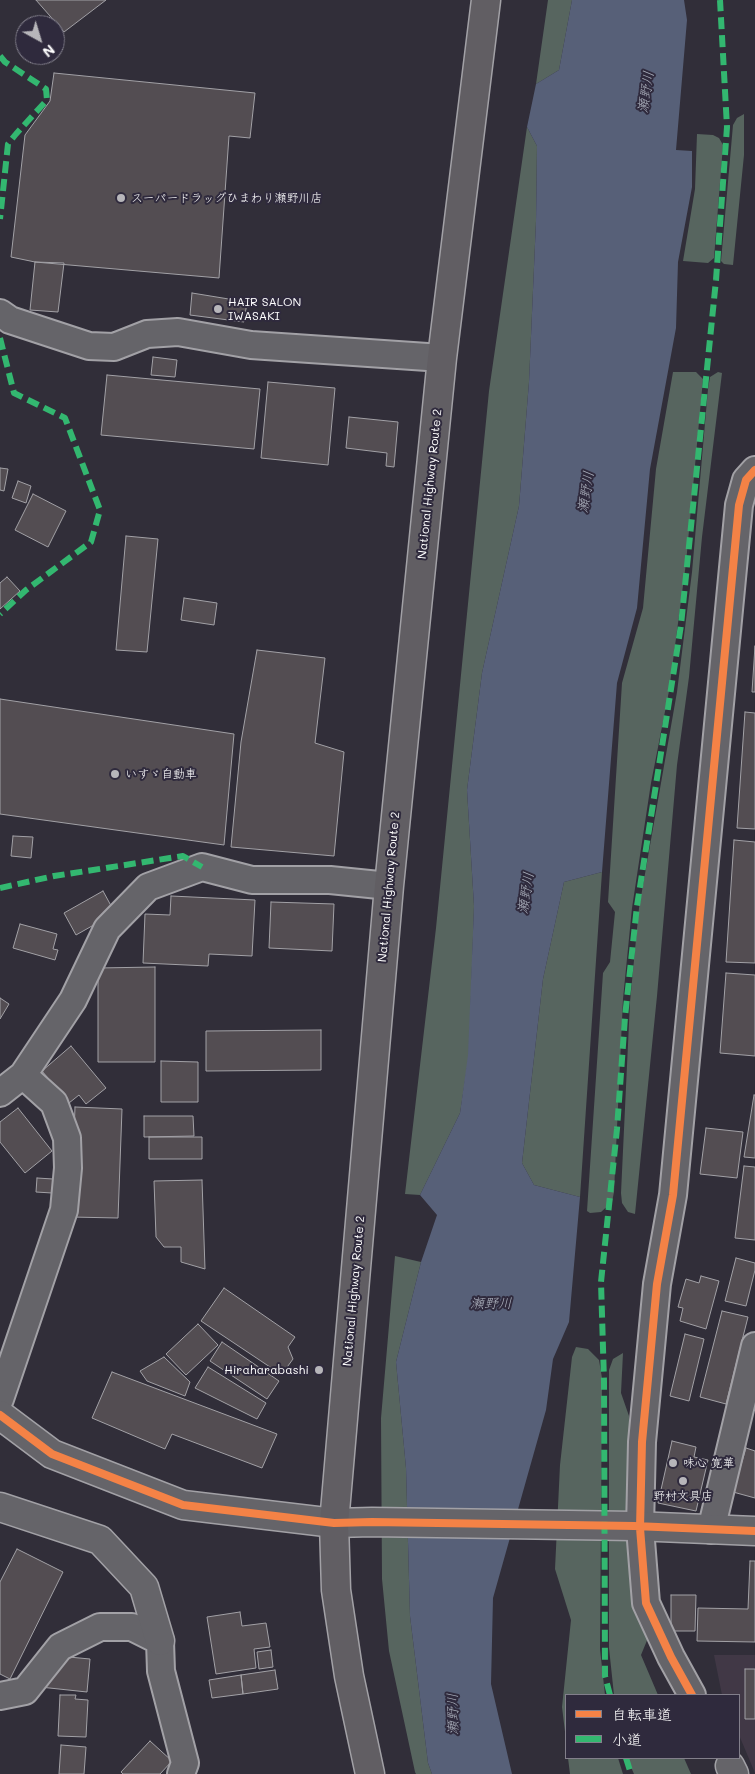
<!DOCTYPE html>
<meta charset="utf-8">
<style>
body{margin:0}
#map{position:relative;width:755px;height:1774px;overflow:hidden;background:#312e39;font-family:Mali,"Klee One",sans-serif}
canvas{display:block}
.legend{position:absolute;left:565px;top:1694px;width:175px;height:65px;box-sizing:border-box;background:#2f2a3d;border:1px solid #827f8b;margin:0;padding:6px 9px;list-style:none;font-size:15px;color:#fff}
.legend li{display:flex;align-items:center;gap:10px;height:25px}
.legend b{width:25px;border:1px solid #827f8b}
.north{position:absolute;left:15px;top:15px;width:50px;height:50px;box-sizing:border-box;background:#2f2a3d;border:1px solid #827f8b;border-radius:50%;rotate:141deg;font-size:14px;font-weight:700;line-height:20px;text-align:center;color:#fff}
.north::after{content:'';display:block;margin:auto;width:18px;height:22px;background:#b7b6ba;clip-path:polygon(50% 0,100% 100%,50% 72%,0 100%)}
</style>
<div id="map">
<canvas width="755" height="1774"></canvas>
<ul class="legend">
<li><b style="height:6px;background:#f48246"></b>自転車道</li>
<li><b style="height:6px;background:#33b770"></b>小道</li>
</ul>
<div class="north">N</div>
</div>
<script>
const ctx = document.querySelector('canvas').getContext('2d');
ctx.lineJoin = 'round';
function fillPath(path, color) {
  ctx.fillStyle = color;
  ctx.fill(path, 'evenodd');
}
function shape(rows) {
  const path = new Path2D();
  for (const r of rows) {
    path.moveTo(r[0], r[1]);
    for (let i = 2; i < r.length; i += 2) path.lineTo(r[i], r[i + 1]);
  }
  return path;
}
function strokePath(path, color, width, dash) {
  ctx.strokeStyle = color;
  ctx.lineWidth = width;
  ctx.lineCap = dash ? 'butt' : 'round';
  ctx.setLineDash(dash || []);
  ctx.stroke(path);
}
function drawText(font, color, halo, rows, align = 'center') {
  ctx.font = font + ' Mali,"Klee One",sans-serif';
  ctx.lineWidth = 4;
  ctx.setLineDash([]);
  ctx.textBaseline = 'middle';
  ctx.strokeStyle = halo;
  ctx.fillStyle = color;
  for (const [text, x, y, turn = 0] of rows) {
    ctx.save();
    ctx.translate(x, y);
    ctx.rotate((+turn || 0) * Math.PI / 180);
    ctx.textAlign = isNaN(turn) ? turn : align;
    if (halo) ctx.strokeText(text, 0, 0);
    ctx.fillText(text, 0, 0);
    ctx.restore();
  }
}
fillPath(shape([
 [714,1655,755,1655,755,1773,739,1735,739,1695,722,1695]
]), '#413846');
fillPath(shape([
 [548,0,572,0,559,70,536,84],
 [744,114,744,155,733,265,724,264,721,261,733,125,737,118],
 [527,127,537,146,536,221,529,382,519,506,482,673,467,790,474,906,469,1055,460,1113,420,1195,405,1194,436,928,489,391],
 [697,134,713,135,719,138,723,145,714,258,708,263,683,261,695,189],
 [673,372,696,372,703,379,686,563,669,691,651,783,632,908,623,999,614,1192,612,1202,601,1212,590,1213,587,1211,603,973,610,962,615,912,608,902,622,683,643,608,656,469],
 [718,372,722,373,702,537,689,677,677,765,657,996,635,1214,628,1212,622,1203,621,1193,630,1002,639,908,677,692,692,572,708,389,710,377],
 [602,872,580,1197,534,1185,522,1163,543,979,564,882],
 [395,1256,421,1262,396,1362,406,1468,410,1616,428,1763,432,1774,416,1774,415,1772,389,1651,382,1579,381,1418],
 [576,1347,588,1349,599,1360,602,1378,600,1649,605,1695,566,1695,566,1740,562,1707,571,1620,555,1569,560,1465,572,1357],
 [623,1353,621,1393,629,1416,632,1571,636,1608,648,1638,641,1655,658,1695,614,1695,609,1648,609,1370,613,1359],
 [568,1758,618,1758,623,1774,570,1774],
 [627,1758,684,1758,691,1774,634,1774]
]), '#57655f');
fillPath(shape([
 [572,0,684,0,687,20,676,150,692,151,692,187,678,262,676,328,650,469,637,608,617,683,602,872,564,882,543,979,522,1163,534,1185,580,1197,569,1322,553,1359,546,1410,493,1598,491,1684,512,1774,432,1774,428,1763,410,1616,406,1468,396,1362,421,1262,437,1215,420,1195,460,1113,468,1055,474,906,467,790,482,673,519,506,529,382,536,221,537,146,527,127,536,84,559,70]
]), '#576078');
const building = shape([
 [36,0,106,0,64,32,36,0],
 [54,73,255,93,250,138,229,136,219,278,35,262,11,257,25,135,50,101,54,73],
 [35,262,64,263,58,312,30,310,35,262],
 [192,293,247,302,244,322,190,315,192,293],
 [153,357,177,360,175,377,151,375,153,357],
 [107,375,260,389,254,449,101,435,107,375],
 [268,382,335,388,328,465,261,458,268,382],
 [349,417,398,422,394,467,386,466,387,453,346,448,349,417],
 [0,468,8,469,4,491,0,490,0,468],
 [18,481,31,486,26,503,12,498,18,481],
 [33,494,66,511,48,547,15,530,33,494],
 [126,536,158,539,147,652,116,650,126,536],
 [7,577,20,591,0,609,0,583,7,577],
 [184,598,217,603,214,625,181,620,184,598],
 [755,646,755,692,752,692,755,646],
 [257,650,325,658,315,743,344,752,334,856,231,847,241,742,257,650],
 [0,699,234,734,224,845,0,814,0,699],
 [745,712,755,713,755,829,737,828,745,712],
 [13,836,33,837,31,858,11,856,13,836],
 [734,840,755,842,755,963,726,962,734,840],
 [103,891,115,913,76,935,64,913,103,891],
 [171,896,255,900,252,956,209,954,208,966,143,963,145,914,170,915,171,896],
 [271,902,334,904,332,951,269,948,271,902],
 [20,924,57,934,53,949,58,950,55,960,13,948,20,924],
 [155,967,155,1062,98,1062,98,968,155,967],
 [726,973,755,975,755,1056,720,1053,726,973],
 [0,998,9,1004,0,1019,0,998],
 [321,1030,321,1070,206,1071,206,1031,321,1030],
 [71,1046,106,1088,86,1104,79,1095,69,1103,42,1071,71,1046],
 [161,1061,198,1062,198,1102,161,1102,161,1061],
 [754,1095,755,1095,755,1158,744,1157,754,1095],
 [75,1107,122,1109,118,1218,71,1217,75,1107],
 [18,1108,52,1151,25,1173,0,1142,0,1122,18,1108],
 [144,1116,193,1116,194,1136,144,1137,144,1116],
 [706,1128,743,1132,737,1178,700,1174,706,1128],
 [149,1137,202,1137,202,1159,149,1159,149,1137],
 [744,1166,755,1167,755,1240,735,1238,744,1166],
 [37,1178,53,1179,52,1193,36,1192,37,1178],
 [202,1180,205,1269,181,1262,181,1247,164,1247,156,1237,154,1181,202,1180],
 [736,1258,755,1263,755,1270,746,1306,725,1301,736,1258],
 [701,1276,719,1281,706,1329,680,1321,683,1308,678,1307,686,1279,699,1283,701,1276],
 [224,1288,295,1337,288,1347,293,1359,285,1370,273,1369,201,1321,224,1288],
 [722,1311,748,1317,726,1404,700,1397,722,1311],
 [198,1324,218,1345,186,1375,166,1354,198,1324],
 [685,1334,704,1339,689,1401,670,1396,685,1334],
 [222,1342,279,1381,267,1399,210,1361,222,1342],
 [164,1357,190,1382,185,1396,147,1381,140,1371,164,1357],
 [208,1367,266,1403,257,1419,195,1388,208,1367],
 [112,1372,277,1434,262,1468,172,1434,165,1449,92,1418,112,1372],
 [672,1441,696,1447,694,1457,708,1460,696,1511,658,1503,672,1441],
 [746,1448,755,1451,755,1498,733,1492,746,1448],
 [17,1549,63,1572,10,1679,0,1674,0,1582,17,1549],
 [750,1561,755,1561,755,1642,697,1641,698,1608,748,1609,750,1561],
 [671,1595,696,1595,695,1631,671,1631,671,1595],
 [240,1612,242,1626,266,1623,270,1647,254,1649,256,1668,216,1674,207,1617,240,1612],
 [271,1650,273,1667,259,1669,257,1652,271,1650],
 [58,1656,90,1659,87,1692,40,1687,58,1656],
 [745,1669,755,1669,755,1719,745,1719,745,1669],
 [275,1670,278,1689,243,1694,241,1675,275,1670],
 [241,1675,243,1694,212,1698,209,1680,241,1675],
 [60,1695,76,1695,75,1699,88,1700,86,1737,58,1736,60,1695],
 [150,1741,172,1761,160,1774,123,1774,121,1772,150,1741],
 [61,1745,86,1747,84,1774,59,1774,61,1745]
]);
fillPath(building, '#534d52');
strokePath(building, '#a2a1a6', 1);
const minor = shape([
 [0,313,10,320,89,346,114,347,147,334,178,332,251,345,442,358],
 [0,1093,23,1075,73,1000,107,929,148,887,202,867,252,880,330,880,389,886],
 [0,1399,64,1210,68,1168,67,1138,54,1103,23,1075],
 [711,1530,755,1346],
 [692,1695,671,1657,646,1603,640,1528,642,1442,657,1284,673,1195,739,505,746,480,755,470],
 [0,1696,25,1691,60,1647,100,1627,132,1627,160,1641,161,1671,185,1763,181,1774]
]);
const tertiary = shape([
 [0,1415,52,1454,183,1505,334,1523,372,1522,634,1526,755,1531],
 [0,1507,100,1540,144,1587,160,1641],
 [730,1766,734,1774]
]);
const trunk = shape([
 [370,1774,349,1676,336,1590,334,1523,389,886,442,358,486,0]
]);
strokePath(minor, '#a2a1a6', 30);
strokePath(tertiary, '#a2a1a6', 31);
strokePath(trunk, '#a2a1a6', 31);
strokePath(minor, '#656469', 26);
strokePath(tertiary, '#656469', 28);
strokePath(trunk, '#615e63', 28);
strokePath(shape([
 [0,56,5,62,46,89,47,100,16,134,8,144,0,219],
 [0,338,14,393,65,418,100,510,91,542,26,590,0,614],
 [0,888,54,876,183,856,202,867],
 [610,1695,605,1676,604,1381,601,1282,617,1129,625,1017,637,906,681,625,716,280,727,127,720,0],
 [626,1758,631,1774]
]), '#33b770', 6, [12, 6]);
strokePath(shape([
 [0,1415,52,1454,183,1505,334,1523,372,1522,634,1526,755,1531],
 [692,1695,671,1657,646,1603,640,1528,642,1442,657,1284,673,1195,739,505,746,480,755,470]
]), '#f48246', 8);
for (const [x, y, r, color] of [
 [121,198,5,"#b7b6ba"],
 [218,309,5,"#b7b6ba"],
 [115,774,5,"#b7b6ba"],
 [319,1370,5,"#b7b6ba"],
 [673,1463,5,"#b7b6ba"],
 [683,1481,5,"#b7b6ba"]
]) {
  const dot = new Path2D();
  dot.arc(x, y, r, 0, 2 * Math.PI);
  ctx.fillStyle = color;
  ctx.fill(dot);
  strokePath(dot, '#2f2a3d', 2);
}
drawText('12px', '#fff', '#2f2a3d', [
 ["スーパードラッグひまわり瀬野川店",131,198],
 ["HAIR SALON",228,302],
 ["IWASAKI",228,316],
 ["いすゞ自動車",125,774],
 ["Hiraharabashi",309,1370,"right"],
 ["味心 寛華",683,1463],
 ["野村文具店",683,1496,"center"]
], 'left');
drawText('12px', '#fff', '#2f2a3d', [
 ["National Highway Route 2",430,484,-84],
 ["National Highway Route 2",389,887,-85],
 ["National Highway Route 2",354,1291,-85]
]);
drawText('italic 14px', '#adb2be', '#2f2a3d', [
 ["瀬野川",646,92,-81],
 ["瀬野川",586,492,-81],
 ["瀬野川",526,893,-81],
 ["瀬野川",491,1304],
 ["瀬野川",453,1714,-91]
]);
</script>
